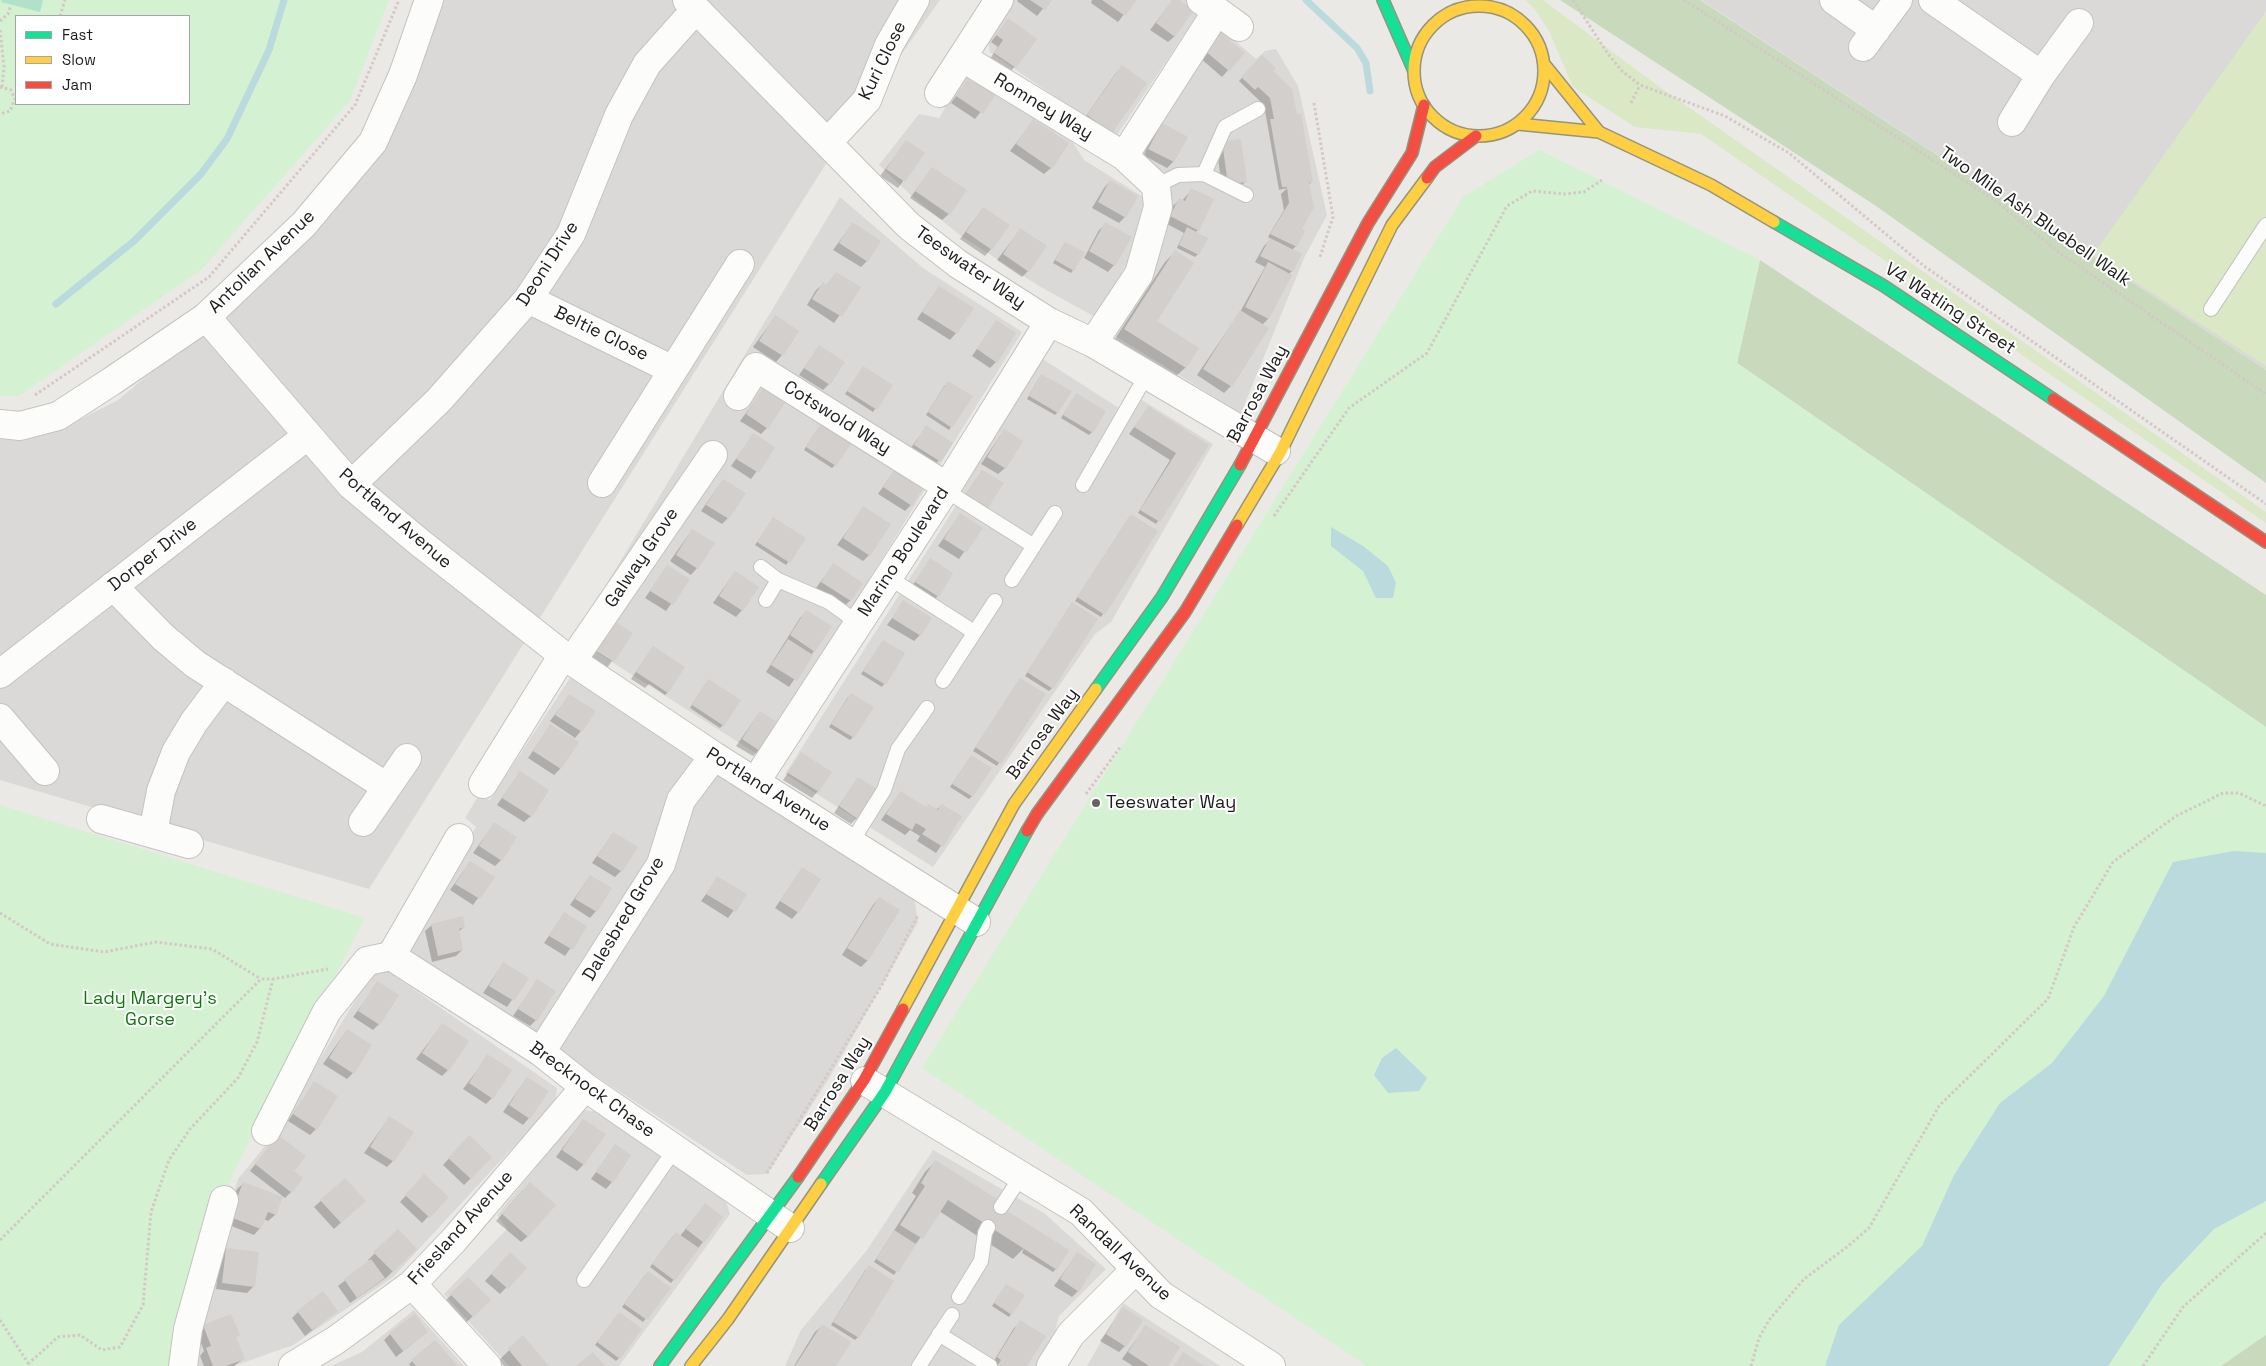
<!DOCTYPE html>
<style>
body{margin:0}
#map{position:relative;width:2266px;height:1366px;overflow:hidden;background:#ebe9e6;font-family:"Space Grotesk",sans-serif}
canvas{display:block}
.legend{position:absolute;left:15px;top:15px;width:175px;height:90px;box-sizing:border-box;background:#fff;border:1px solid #a5a5a5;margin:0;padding:6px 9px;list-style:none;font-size:15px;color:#1d1d1d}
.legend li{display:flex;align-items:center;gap:10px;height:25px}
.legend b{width:25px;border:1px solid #a5a5a5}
</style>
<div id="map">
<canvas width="2266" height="1366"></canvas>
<ul class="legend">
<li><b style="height:6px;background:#16e098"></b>Fast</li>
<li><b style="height:6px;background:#ffcf43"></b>Slow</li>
<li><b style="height:6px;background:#f24e42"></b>Jam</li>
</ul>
</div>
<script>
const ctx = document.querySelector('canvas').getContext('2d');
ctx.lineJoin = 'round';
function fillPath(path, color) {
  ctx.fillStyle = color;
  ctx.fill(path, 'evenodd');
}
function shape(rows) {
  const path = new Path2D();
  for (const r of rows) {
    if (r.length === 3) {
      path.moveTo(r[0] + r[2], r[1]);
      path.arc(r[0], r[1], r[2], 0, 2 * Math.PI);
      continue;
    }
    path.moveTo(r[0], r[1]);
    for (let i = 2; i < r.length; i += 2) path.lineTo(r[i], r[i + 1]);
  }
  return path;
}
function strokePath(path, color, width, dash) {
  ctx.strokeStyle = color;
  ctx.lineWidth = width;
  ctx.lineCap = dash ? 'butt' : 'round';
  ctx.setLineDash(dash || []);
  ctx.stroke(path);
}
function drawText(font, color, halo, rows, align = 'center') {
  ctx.font = font + ' "Space Grotesk",sans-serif';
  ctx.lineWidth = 4;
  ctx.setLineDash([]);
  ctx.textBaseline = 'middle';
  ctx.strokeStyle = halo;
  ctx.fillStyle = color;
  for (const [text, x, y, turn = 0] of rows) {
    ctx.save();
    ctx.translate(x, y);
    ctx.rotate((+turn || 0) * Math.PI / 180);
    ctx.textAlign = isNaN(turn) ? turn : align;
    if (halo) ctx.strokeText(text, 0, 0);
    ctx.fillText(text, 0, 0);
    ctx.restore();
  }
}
fillPath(shape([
 [440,0,940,0,846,132,369,889,0,780,0,439,22,441,64,428,118,400,233,304,384,145],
 [1013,0,1189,0,1201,9,1115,138,990,52,988,40],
 [1701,0,2266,0,2266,370],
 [1223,30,1256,59,1265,51,1276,49,1298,86,1327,215,1305,256,1241,413,1115,336,1161,237,1158,171,1146,156,1145,146,1209,34],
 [977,73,1070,138,1084,160,1145,198,1127,264,1097,318,1039,286,961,236,913,197,879,165,919,114,939,118,965,76],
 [840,197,923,268,1022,332,835,635,768,753,757,754,574,638],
 [1041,358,1130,415,1142,400,1213,444,1111,622,1095,634,933,867,785,774,964,493,958,486],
 [570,678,914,897,918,922,828,1080,767,1174,747,1175,411,955,416,931,476,827,465,818,479,795,490,800],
 [377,964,557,1088,555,1102,393,1277,293,1345,234,1366,195,1366,198,1328,238,1179,274,1135],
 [583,1110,600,1112,725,1198,730,1214,619,1366,509,1366,444,1294,507,1229,497,1215],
 [933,1150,1044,1213,1106,1269,1059,1316,1053,1340,1037,1366,785,1366,801,1330,867,1250],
 [1123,1303,1220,1366,1087,1366],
 [414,1310,464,1366,331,1366,362,1352]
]), '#dad9d7');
fillPath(shape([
 [1525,0,1543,0,1657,85,2266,512,2266,523,1701,134,1635,127,1573,87,1549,31,1533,7],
 [2266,11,2266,366,2093,255]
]), '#dae8c5');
fillPath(shape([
 [1560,0,1700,0,2266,370,2266,483,1876,206],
 [1760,260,2266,595,2266,727,1737,363],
 [2266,1335,2266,1366,2221,1366,2256,1340]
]), '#c8d9bc');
fillPath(shape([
 [0,0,389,0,350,101,201,270,19,396,0,396],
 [16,16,189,16,189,104,16,104],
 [1539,150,1760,260,1737,363,2266,727,2266,1335,2221,1366,1367,1366,922,1068,1463,197],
 [0,805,365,918,236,1167,175,1322,169,1366,0,1366]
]), '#d4f1d2');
fillPath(shape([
 [2,0,43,0,40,12,1,2]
]), '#b2e1c9');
fillPath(shape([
 [1331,527,1363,546,1388,566,1396,583,1393,598,1376,598,1363,571,1331,546],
 [2234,851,2266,853,2266,1201,2214,1229,2162,1284,2108,1366,1825,1366,1839,1325,1922,1246,1954,1175,2000,1103,2052,1063,2104,996,2173,862],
 [1396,1048,1427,1078,1419,1091,1388,1093,1374,1075,1382,1058]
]), '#badade');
fillPath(shape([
 [1018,0,1050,0,1037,16,1017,1],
 [1092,0,1135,0,1118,22,1091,3],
 [1173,0,1177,0,1175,36,1168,42,1150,30],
 [1008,20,1035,39,1009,74,989,60,998,47,991,42],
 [1214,40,1243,53,1222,77,1199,57],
 [1262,56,1272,71,1312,182,1309,184,1301,229,1296,246,1292,250,1292,271,1289,274,1290,275,1268,319,1262,325,1267,328,1231,386,1224,393,1197,375,1240,312,1265,267,1255,262,1264,246,1271,239,1268,237,1284,210,1281,194,1287,188,1279,190,1264,105,1239,81],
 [1122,67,1111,132,1082,122,1116,73],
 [970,77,995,94,975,119,951,103],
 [1033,121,1051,168,1044,174,1010,151],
 [1163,125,1186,138,1173,162,1167,168,1143,155,1156,131],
 [906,142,923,154,898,188,880,176],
 [1223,143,1246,181,1239,188,1222,190,1217,150],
 [932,168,949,214,942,220,910,198],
 [1110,181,1125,217,1119,223,1092,208,1104,188],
 [1192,189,1198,230,1195,233,1198,254,1195,257,1177,248,1184,233,1165,223,1173,206,1179,200,1182,201],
 [983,208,991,249,985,256,960,239],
 [852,224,867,261,861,267,833,250],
 [1106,224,1114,265,1108,272,1084,258,1099,230],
 [1020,230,1028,271,1022,277,997,260],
 [1063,246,1073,270,1071,273,1053,263],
 [1175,252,1155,321,1197,348,1185,368,1175,377,1115,339,1165,262],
 [836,273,859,288,834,323,807,305,816,290,823,284,826,286],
 [939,287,956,333,950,340,917,319],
 [775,317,782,355,776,362,753,347],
 [996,322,996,362,990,368,972,356],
 [819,347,829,384,823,390,799,375],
 [863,367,891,385,873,412,845,394],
 [1039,378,1057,413,1055,415,1027,399],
 [945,385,951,427,949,430,926,415],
 [763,390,767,428,761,434,740,421],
 [1074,398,1092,432,1089,435,1061,418],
 [1148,408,1207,445,1156,524,1138,513,1170,460,1129,434],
 [820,425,835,465,832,468,804,450],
 [926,427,952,443,933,468,908,452],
 [1004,430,1005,468,998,474,981,464],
 [753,435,774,448,751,479,731,466],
 [894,471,911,505,905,511,878,494],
 [982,471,987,507,981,514,961,501],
 [723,480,728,518,722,524,701,511],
 [864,508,869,555,863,561,837,545],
 [960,515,981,528,959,559,938,546],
 [1128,519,1157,532,1101,617,1075,601],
 [771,522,804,539,786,565,755,545],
 [692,530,697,568,691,575,670,561],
 [930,560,938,596,931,602,910,589],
 [833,565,851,600,844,606,816,588],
 [667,567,688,580,666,611,645,598],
 [735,572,742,610,736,617,713,603],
 [904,602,920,635,914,641,887,625],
 [1070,607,1052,688,1049,691,1025,676],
 [807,611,814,651,789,687,766,672,800,618],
 [606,628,631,634,607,668,588,656],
 [883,641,904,654,882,687,861,674],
 [653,647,668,692,665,695,649,684,645,688,631,679],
 [1020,679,1044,695,997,766,973,751],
 [706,683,723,725,720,728,690,708],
 [569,696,581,731,575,738,550,721],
 [848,697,853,737,850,740,829,727],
 [760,712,759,750,753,756,736,746],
 [550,726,560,769,554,775,528,758],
 [801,754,818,791,812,798,783,780],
 [969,759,972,796,969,799,950,787],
 [520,772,531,816,524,822,497,805],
 [858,778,857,818,851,824,834,813],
 [900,793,925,809,936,810,942,805,961,817,936,853,917,841,920,836,910,830,905,835,881,820],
 [494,824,501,860,495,866,473,853],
 [613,833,621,871,615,877,592,863],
 [470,862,493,877,473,905,450,890],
 [802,869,798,912,792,919,775,908],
 [590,876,596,911,590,918,570,905],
 [718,878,745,895,728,918,701,901],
 [879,898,899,910,867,961,861,967,842,955,873,905],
 [564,914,585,927,565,956,544,943],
 [432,925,464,927,458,932,462,950,456,956,432,962,425,931],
 [503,964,527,978,507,1007,483,993],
 [537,981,536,1020,530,1026,513,1016],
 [378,983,379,1024,373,1030,353,1017],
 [442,1025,448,1070,442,1076,416,1059],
 [347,1030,353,1073,347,1079,323,1064],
 [488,1056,492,1098,486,1104,463,1089],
 [527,1078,529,1118,523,1125,503,1112],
 [314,1083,316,1129,310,1135,288,1121],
 [389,1118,393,1161,387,1167,364,1153],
 [583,1120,583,1165,577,1171,556,1157],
 [272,1143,292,1171,291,1192,285,1198,250,1171],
 [463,1143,471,1178,464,1185,443,1165],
 [615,1146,612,1182,606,1189,591,1179],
 [935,1162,993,1203,1068,1250,1056,1269,1053,1272,1022,1253,1024,1248,1013,1259,939,1211,894,1275,874,1262,916,1196,912,1193,925,1172],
 [424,1176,447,1197,422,1223,400,1202],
 [345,1179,358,1207,334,1229,314,1207],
 [244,1183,281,1198,275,1215,268,1221,264,1219,260,1228,254,1235,224,1223,237,1189],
 [523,1190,528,1236,521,1242,496,1221],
 [705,1205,703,1242,671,1283,650,1267,673,1236,680,1236],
 [398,1231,415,1249,386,1278,350,1303,338,1286,370,1261,368,1260],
 [226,1249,254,1286,247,1293,216,1289,220,1256],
 [1077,1254,1078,1291,1072,1297,1054,1286],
 [504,1260,525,1268,500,1294,485,1281],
 [866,1269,858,1337,855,1340,831,1325],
 [645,1275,669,1288,643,1322,622,1307],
 [468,1279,489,1300,466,1323,445,1301],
 [1004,1288,1011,1314,1009,1317,992,1306],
 [1123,1309,1125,1346,1119,1352,1100,1341],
 [336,1311,305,1336,292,1318,298,1312],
 [616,1317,619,1358,616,1361,595,1345],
 [1021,1322,1026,1366,992,1364,1014,1328],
 [203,1326,238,1335,235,1338,243,1359,234,1366,204,1366,200,1356,204,1351,197,1333],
 [822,1326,835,1366,794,1366,815,1332],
 [1145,1327,1167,1366,1133,1366,1122,1359],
 [427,1332,396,1357,384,1340,390,1334],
 [523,1337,548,1366,504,1366,499,1360],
 [435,1342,454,1366,411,1366,409,1364]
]), '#0003');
strokePath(shape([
 [1306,0,1357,48,1366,63,1370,91],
 [56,304,134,241,201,174,227,139,269,50,284,0]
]), '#badade', 7);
fillPath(shape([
 [1030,0,1052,0,1045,10],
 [1102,0,1137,0,1125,16],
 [1172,0,1179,0,1194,10,1175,37,1156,23],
 [1008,18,1037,39,1016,68,994,53,1003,40,996,35],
 [1220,32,1245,53,1229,71,1204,50],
 [1262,55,1276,68,1273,71,1292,89,1297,114,1301,114,1313,182,1309,183,1314,207,1302,229,1305,231,1297,247,1270,234,1289,203,1287,187,1282,187,1270,119,1274,119,1270,98,1258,87,1255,90,1241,77],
 [1122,65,1147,83,1112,133,1087,115],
 [970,76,996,94,983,114,956,96],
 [1033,119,1069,143,1052,169,1016,144],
 [1162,123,1188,137,1174,162,1148,149],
 [1241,139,1247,182,1228,184,1222,142],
 [906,140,925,153,905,182,886,169],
 [932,167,967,190,950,215,915,191],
 [1110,180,1138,196,1126,218,1098,202],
 [1191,188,1214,199,1199,231,1170,216,1179,198,1185,201],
 [983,207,1010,225,992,250,966,232],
 [852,222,881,241,868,262,839,243],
 [1105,222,1132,237,1115,266,1089,251],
 [1187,227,1208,238,1199,255,1179,245],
 [1020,228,1047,246,1029,272,1003,254],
 [1270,238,1302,254,1293,272,1260,256],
 [1065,242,1085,252,1074,271,1055,260],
 [1175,250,1194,263,1157,321,1199,348,1186,368,1124,329],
 [1268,262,1292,275,1269,319,1245,307],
 [836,272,861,287,842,317,812,299,823,282,827,285],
 [939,286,974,308,957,334,922,312],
 [1240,310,1269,328,1232,387,1203,369],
 [775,315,799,331,783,356,759,341],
 [996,320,1016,333,997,363,977,349],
 [819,345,845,362,830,385,804,368],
 [863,366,893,385,877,410,847,391],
 [1041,374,1072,391,1058,413,1029,396],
 [948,381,973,396,952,428,928,412],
 [762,389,785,403,768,429,746,414],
 [1076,393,1106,411,1093,433,1063,415],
 [1148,406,1209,445,1160,522,1140,510,1176,453,1134,427],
 [822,421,853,441,836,466,806,447],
 [926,425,953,443,941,462,914,445],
 [1004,429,1023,441,1006,469,987,457],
 [753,433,775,447,759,473,736,459],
 [894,470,923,488,912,506,883,487],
 [982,470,1004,483,988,508,966,494],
 [723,479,746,493,729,519,706,505],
 [863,506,891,524,870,556,843,538],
 [960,513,983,528,966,553,944,539],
 [1131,514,1158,531,1105,615,1077,597],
 [773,517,806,538,790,563,757,542],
 [692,529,715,543,698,569,676,555],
 [930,558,953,573,939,597,915,582],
 [833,563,863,583,851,601,821,582],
 [667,565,690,579,673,605,650,591],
 [735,571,759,587,743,611,719,596],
 [903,600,932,618,921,636,892,618],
 [1072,602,1098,619,1053,689,1027,672],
 [806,610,832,626,815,652,790,635],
 [612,620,633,633,614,662,593,649],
 [788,639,813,655,797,681,771,665],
 [883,640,905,653,886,685,863,671],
 [653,646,685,667,668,693,636,672],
 [1020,678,1046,694,1001,764,975,747],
 [708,679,741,700,724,726,692,705],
 [851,693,874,707,854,738,831,724],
 [569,694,596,711,582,732,555,715],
 [760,711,778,723,760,751,742,739],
 [550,724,579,742,561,769,533,751],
 [801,752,832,772,819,792,788,773],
 [971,755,992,768,973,797,952,784],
 [520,771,549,790,532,817,502,798],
 [858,777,877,789,858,819,839,806],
 [900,791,926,807,928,804,938,810,941,804,962,816,943,847,922,834,926,829,916,823,912,830,886,814],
 [494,822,517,837,502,861,479,846],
 [613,832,638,847,622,872,597,856],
 [470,861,495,877,480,899,455,884],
 [802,867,821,879,799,913,780,901],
 [590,875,612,888,597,912,575,899],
 [717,876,747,894,736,912,706,894],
 [879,897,900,910,868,961,847,948],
 [564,912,587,926,573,950,549,936],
 [463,916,465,927,459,929,463,950,438,956,431,924],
 [503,962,529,978,514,1001,489,986],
 [537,979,556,991,537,1021,518,1009],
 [377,981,399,995,380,1025,358,1011],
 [442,1023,469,1041,449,1071,422,1053],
 [347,1029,372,1045,354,1074,329,1058],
 [487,1054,512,1070,493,1099,469,1083],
 [527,1077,549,1091,530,1119,509,1105],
 [314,1081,338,1096,317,1130,293,1114],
 [389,1116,414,1132,394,1162,370,1147],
 [583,1119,606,1134,584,1165,562,1150],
 [278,1135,306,1156,294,1171,303,1178,292,1193,255,1164],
 [469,1135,492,1157,471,1179,448,1158],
 [615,1144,631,1155,613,1183,596,1172],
 [935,1160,997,1199,994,1203,1069,1250,1057,1270,948,1200,923,1239,900,1225,925,1186,921,1183],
 [424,1174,449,1197,430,1218,405,1195],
 [345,1178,366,1201,341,1223,320,1200],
 [243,1182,283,1197,276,1215,268,1212,261,1229,230,1217],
 [530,1182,556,1205,528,1237,502,1214],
 [705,1203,723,1217,704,1243,686,1229],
 [398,1229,417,1249,393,1272,373,1252],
 [894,1230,916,1244,898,1273,876,1259],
 [676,1232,699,1248,675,1281,652,1264],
 [226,1248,259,1252,255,1287,222,1283],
 [510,1252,527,1268,508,1289,491,1274],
 [1077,1252,1096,1264,1079,1292,1060,1279],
 [371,1259,385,1278,357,1298,344,1279],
 [869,1265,894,1281,859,1338,833,1322],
 [648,1271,671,1288,647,1320,624,1304],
 [468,1277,491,1300,473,1317,450,1294],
 [1006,1284,1025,1295,1012,1315,994,1303],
 [323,1291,338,1311,312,1330,297,1311],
 [1123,1307,1143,1320,1126,1347,1106,1334],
 [619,1312,642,1329,620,1359,597,1342],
 [231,1314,240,1335,236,1337,245,1359,226,1366,213,1366,206,1348,211,1346,203,1325],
 [415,1314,428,1332,403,1351,389,1333],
 [1020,1320,1046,1336,1027,1366,997,1366,1001,1360,997,1357],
 [822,1324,851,1342,836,1366,795,1366],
 [1145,1325,1180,1347,1168,1366,1149,1366,1128,1352],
 [523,1335,549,1366,522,1366,508,1349],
 [435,1340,457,1365,455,1366,416,1366,411,1360],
 [593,1352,605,1366,576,1366],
 [1183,1352,1204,1366,1174,1366]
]), '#d2cfcd');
const lane = shape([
 [1156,186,1178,175,1204,174],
 [1246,195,1204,174,1225,127,1258,109],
 [2211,309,2266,225],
 [1083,485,1146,376],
 [945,490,1034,546],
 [761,567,778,580,829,602,858,623],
 [888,577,974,632],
 [1012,580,1055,513],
 [766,600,778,580],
 [943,681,995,601],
 [851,843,884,790,898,749,927,708],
 [1001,1207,1022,1175],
 [584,1280,675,1149],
 [959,1297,981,1261,985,1233,988,1227],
 [939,1334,990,1366],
 [919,1366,952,1315]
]);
const street = shape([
 [687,0,909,226,958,264,1049,322,1093,343,1276,451],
 [1834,0,1876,30],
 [1933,0,2041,75,2012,122],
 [1217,11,1239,27],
 [1863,47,1898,0],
 [963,58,1124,156,1156,186,1158,207,1139,274,1093,343],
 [2041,75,2079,23],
 [939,93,999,0],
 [828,142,867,100,889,45,915,0],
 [1124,156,1217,11,1201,0],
 [528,299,673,370],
 [206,317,351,485,419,542,563,655,714,756,976,922],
 [738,396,756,367,946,486],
 [0,424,20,426,58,416,112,381,206,317,304,224,373,142,403,75,429,0],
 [602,483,740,264],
 [351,485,439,400,528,299,571,234,619,115,647,64,696,9],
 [113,586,163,637,195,664,387,787],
 [572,661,713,455],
 [0,674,307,436],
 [0,718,45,771],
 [756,781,945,490,1049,322],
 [483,784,563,655],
 [101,819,189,844],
 [363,822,407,758],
 [153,833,161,791,176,752,194,722,224,682],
 [391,956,541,1052,585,1087,790,1228],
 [541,1052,661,864,681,800,714,756],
 [865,1081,1081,1212,1161,1295,1271,1366],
 [266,1131,327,1011,367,961,391,956,459,838],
 [412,1284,487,1366],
 [183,1366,188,1329,224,1200],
 [293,1366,336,1340,412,1284,454,1240,585,1087],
 [1051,1366,1071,1334,1136,1269]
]);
const fast = shape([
 [1383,0,1414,71],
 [1774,222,1884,286,2053,399],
 [1096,689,1162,597,1240,465],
 [821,1184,885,1092,1027,831],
 [660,1366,798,1177]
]);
const slow = shape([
 [1479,71,65],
 [1544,64,1599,132],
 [1518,124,1599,132,1711,185,1774,222],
 [1237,525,1280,453,1392,225,1427,178],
 [903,1009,1014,804,1096,689],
 [691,1366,728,1319,821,1184]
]);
const jam = shape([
 [1427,178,1435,167,1476,136],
 [2053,399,2266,542],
 [1240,465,1368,223,1412,153,1424,105],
 [1027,831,1037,814,1185,612,1237,525],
 [798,1177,864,1080,903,1009]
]);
strokePath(lane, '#c4c3c2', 16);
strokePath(street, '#c4c3c2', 30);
strokePath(fast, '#94947f', 14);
strokePath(slow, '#94947f', 14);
strokePath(jam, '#94947f', 14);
strokePath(shape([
 [1573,0,1608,54,1622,71,1640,85,1725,116,1789,153,1924,266,2266,504],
 [1684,0,1993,199,2060,253,2266,394],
 [60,16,65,0],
 [0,21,8,14,11,5],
 [0,30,4,67,2,87],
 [0,87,11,90,15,99,10,111,0,114],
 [1314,103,1333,217,1320,257],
 [1631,103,1640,85],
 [35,395,209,277,355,105,399,0],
 [1274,516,1349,408,1427,353,1507,206,1532,191,1565,194,1584,192,1602,180],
 [1086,794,1121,746],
 [0,913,50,944,104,952,156,942,212,949,261,979],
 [767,1173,882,985,918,915],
 [0,1240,261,979,273,979,328,969],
 [0,1320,30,1366],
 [28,1364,58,1337,80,1335,102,1350,120,1347,143,1305,151,1212,169,1160,190,1129,238,1078,257,1042,273,979],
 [1751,1366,1759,1338,1769,1320,1804,1279,1847,1247,1869,1228,1939,1106,2048,999,2074,927,2113,862,2176,816,2223,793,2239,793,2266,806],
 [2143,1366,2183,1307,2266,1233]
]), '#d5c7c6', 3, [2.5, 2.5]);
strokePath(lane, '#fcfcfb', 14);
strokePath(street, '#fcfcfb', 28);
strokePath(fast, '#16e098', 11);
strokePath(slow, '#ffcf43', 11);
strokePath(jam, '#f24e42', 11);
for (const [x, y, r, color] of [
 [1096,803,5,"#656463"]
]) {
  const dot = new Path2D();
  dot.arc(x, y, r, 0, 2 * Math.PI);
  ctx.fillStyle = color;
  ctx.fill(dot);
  strokePath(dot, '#fff', 2);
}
drawText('18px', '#1d1d1d', '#fff', [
 ["Kuri Close",883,61,-64],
 ["Romney Way",1043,107,31],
 ["Two Mile Ash Bluebell Walk",2035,217,35],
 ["Antolian Avenue",262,262,-44],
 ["Deoni Drive",548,264,-57],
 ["Teeswater Way",970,268,35],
 ["V4 Watling Street",1950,309,33],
 ["Beltie Close",601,334,26],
 ["Barrosa Way",1258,394,-62],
 ["Cotswold Way",837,418,32],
 ["Portland Avenue",395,519,41],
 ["Marino Boulevard",904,552,-57],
 ["Dorper Drive",153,555,-38],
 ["Galway Grove",642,558,-56],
 ["Barrosa Way",1043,734,-54],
 ["Portland Avenue",768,790,32],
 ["Dalesbred Grove",624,919,-59],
 ["Barrosa Way",838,1084,-58],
 ["Brecknock Chase",592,1090,36],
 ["Friesland Avenue",461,1228,-48],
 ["Randall Avenue",1120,1253,43]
]);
drawText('18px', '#1d1d1d', '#fff', [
 ["Teeswater Way",1106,803]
], 'left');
drawText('18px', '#0e780f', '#fff', [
 ["Lady Margery's",150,999],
 ["Gorse",150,1020]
]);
</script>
